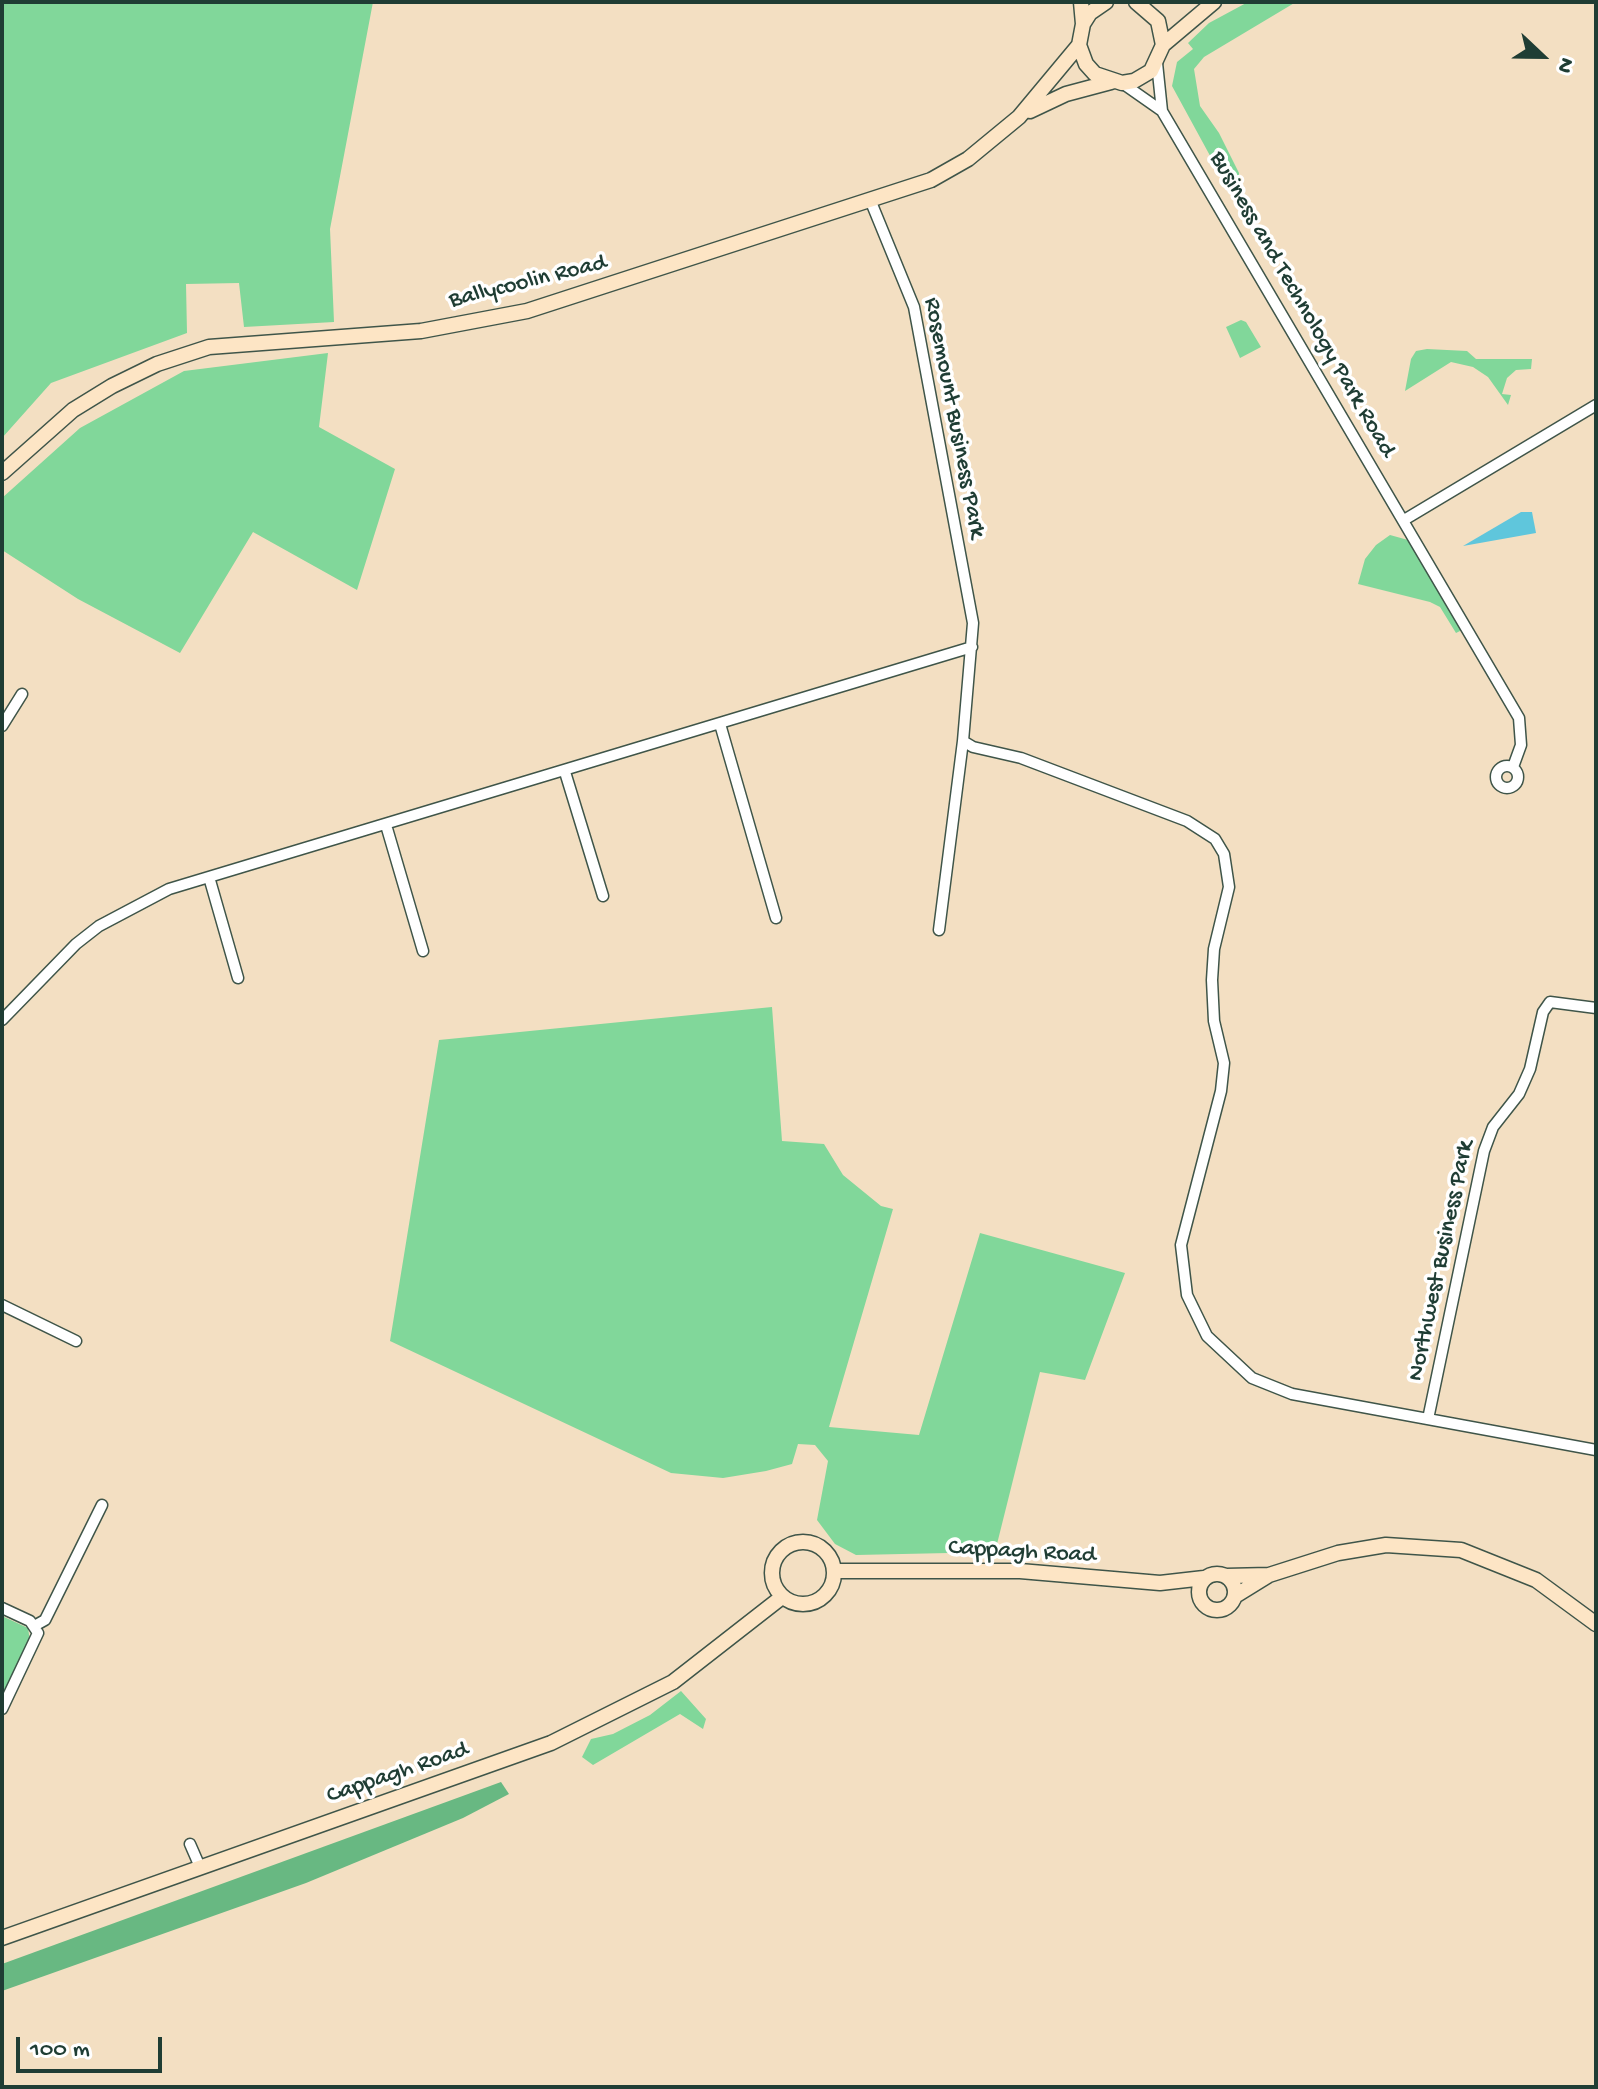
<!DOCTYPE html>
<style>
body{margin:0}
#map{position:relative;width:1598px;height:2089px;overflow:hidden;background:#f3dfc2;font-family:"Gochi Hand",sans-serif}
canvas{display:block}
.frame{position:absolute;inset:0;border:4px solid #1f3d34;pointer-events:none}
.north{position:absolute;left:1502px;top:16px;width:80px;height:80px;-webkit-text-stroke:6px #fff;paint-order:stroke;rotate:112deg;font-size:22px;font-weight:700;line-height:32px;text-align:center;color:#1f3d34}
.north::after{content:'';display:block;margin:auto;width:28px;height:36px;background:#1f3d34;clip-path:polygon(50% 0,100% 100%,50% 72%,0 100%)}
.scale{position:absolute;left:16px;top:2037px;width:146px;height:36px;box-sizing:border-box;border:4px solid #1f3d34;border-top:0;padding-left:10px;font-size:24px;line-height:28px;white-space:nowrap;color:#1f3d34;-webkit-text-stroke:6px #fff;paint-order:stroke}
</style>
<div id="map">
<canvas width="1598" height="2089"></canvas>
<div class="frame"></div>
<div class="north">N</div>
<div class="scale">100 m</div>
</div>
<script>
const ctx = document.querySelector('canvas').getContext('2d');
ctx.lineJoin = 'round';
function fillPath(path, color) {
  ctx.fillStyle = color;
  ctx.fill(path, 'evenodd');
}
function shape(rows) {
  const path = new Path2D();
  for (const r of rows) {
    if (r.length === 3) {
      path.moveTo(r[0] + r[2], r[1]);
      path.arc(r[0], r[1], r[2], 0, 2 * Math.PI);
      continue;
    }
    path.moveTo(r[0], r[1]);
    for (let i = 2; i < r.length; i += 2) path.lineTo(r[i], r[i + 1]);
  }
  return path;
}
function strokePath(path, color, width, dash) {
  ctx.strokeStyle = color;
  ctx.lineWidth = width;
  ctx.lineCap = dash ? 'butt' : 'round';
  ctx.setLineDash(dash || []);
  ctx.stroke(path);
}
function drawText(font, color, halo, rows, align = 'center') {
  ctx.font = font + ' "Gochi Hand",sans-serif';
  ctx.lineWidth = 7;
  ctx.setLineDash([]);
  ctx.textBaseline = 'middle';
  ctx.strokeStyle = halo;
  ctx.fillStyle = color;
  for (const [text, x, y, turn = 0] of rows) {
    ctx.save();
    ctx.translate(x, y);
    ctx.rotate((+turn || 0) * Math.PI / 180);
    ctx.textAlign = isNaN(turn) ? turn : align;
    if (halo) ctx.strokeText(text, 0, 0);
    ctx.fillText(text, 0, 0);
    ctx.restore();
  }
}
fillPath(shape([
 [2,2,373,2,330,229,334,322,244,327,239,283,186,284,187,333,51,383,2,438],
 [1248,2,1296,2,1204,57,1194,69,1200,106,1219,133,1239,173,1239,184,1226,185,1172,86,1177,62,1193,49,1188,43,1209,23],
 [1241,320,1246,322,1261,347,1240,358,1226,327],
 [1427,349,1467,351,1476,359,1532,359,1531,369,1516,370,1507,378,1502,394,1511,395,1508,405,1488,377,1473,367,1451,362,1405,391,1411,359,1416,351],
 [328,353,319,427,395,469,357,590,253,532,180,653,78,599,2,550,2,498,80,428,184,371],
 [1390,535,1408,540,1462,630,1456,633,1440,607,1430,602,1358,584,1365,559,1376,545],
 [772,1007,782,1141,824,1144,843,1175,881,1206,893,1209,829,1427,919,1435,980,1233,1125,1273,1085,1380,1040,1372,995,1552,856,1555,835,1544,817,1520,828,1461,815,1445,798,1444,792,1464,766,1471,723,1478,671,1473,390,1341,439,1040],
 [2,1616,28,1628,30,1641,2,1699],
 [681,1691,706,1719,703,1729,680,1714,593,1765,582,1757,591,1739,613,1734,650,1715]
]), '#81d79a');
fillPath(shape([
 [501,1782,509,1794,463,1818,306,1883,2,1991,2,1964]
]), '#68b882');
fillPath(shape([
 [1521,512,1532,512,1536,533,1463,546]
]), '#5fc6dc');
const street = shape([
 [1157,63,1162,111,1519,718,1521,745,1513,767],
 [1122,83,1162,111],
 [871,202,914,307,973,623,963,741,939,930],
 [1404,520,1596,405],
 [720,724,776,918],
 [2,726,22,694],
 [963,741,973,747,1021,758,1187,821,1215,839,1224,854,1229,887,1214,949,1212,980,1214,1021,1224,1063,1221,1091,1181,1245,1187,1295,1207,1336,1252,1378,1292,1394,1596,1450],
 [1507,777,11],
 [565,772,603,896],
 [386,825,423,951],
 [209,877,238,978],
 [2,1020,76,944,99,926,169,889,972,647],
 [2,1305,76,1341],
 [1428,1419,1484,1151,1493,1127,1519,1094,1530,1069,1543,1012,1550,1002,1596,1008],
 [2,1608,30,1621,38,1633,2,1709],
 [36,1625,45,1620,102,1505],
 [190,1844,200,1867]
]);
const secondary = shape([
 [1081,2,1083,24],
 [1106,2,1090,13,1083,24,1079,45,1086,64,1095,74,1122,83,1134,81,1151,71,1163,45,1158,21,1136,2],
 [1163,45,1214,2],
 [1030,111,1066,94,1111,82],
 [2,473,73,410,112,386,157,364,209,347,421,331,527,311,931,180,968,159,1019,117,1079,45],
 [803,1573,31],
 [834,1571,1020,1571,1160,1583,1204,1578],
 [1217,1592,18],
 [1226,1576,1269,1575,1338,1553,1386,1545,1461,1550,1536,1580,1596,1624],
 [1235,1596,1269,1575],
 [2,1938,551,1743,673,1682,782,1597]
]);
strokePath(street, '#3f5549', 13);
strokePath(secondary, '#3f5549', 17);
strokePath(street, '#fff', 10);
strokePath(secondary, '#fde5c5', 14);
drawText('24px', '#1f3d34', '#fff', [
 ["Ballycoolin Road",528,283,-14],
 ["Business and Technology Park Road",1301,305,60],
 ["Rosemount Business Park",953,418,79],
 ["Northwest Business Park",1442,1261,-78],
 ["Cappagh Road",1022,1553,3],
 ["Cappagh Road",398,1774,-19]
]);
</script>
